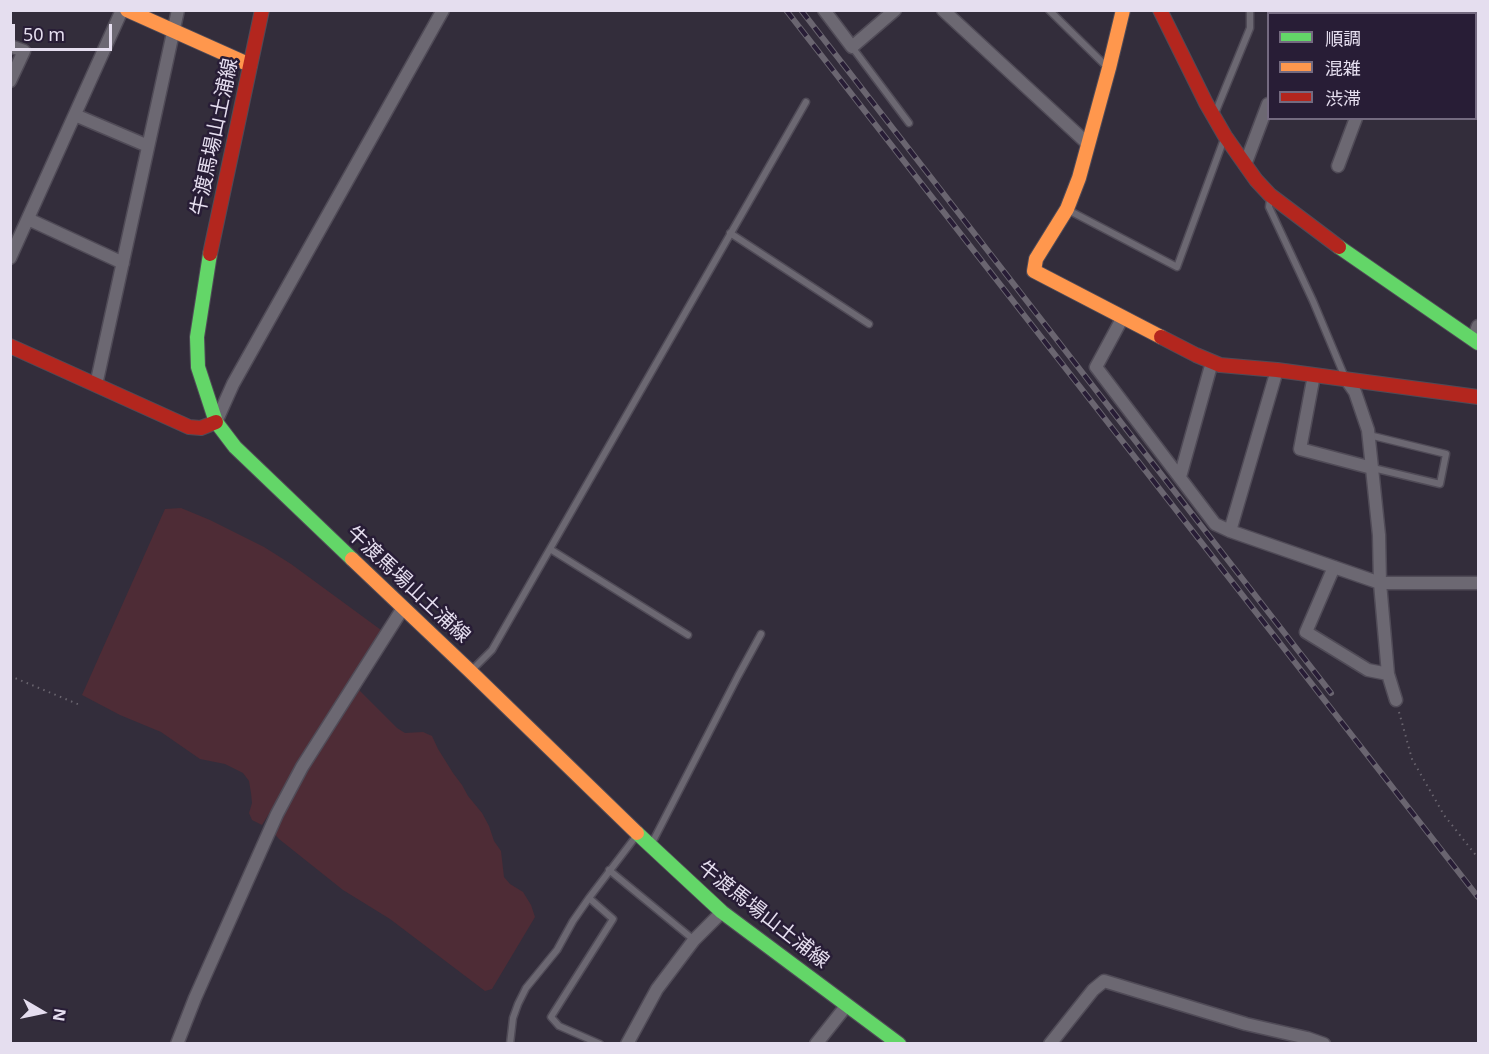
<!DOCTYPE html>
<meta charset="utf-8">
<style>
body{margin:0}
#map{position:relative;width:1489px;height:1054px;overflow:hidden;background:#332d3b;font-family:"Noto Sans","Noto Sans JP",sans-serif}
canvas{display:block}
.frame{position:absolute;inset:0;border:12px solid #e5deef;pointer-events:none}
.legend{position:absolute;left:1267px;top:12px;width:210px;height:108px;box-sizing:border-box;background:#281d36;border:2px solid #746a80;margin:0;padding:8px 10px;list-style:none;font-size:18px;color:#e5deef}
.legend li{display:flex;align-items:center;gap:12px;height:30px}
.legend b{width:30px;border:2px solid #746a80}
.north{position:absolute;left:12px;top:982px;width:60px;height:60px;-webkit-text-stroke:4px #281d36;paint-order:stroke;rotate:99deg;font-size:16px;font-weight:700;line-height:24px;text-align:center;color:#e5deef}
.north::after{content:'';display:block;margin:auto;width:21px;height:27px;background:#e5deef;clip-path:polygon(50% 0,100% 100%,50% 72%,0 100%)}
.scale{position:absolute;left:12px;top:24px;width:100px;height:27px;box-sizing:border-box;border:3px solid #e5deef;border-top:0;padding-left:8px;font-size:18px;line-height:21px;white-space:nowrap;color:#e5deef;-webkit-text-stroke:4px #281d36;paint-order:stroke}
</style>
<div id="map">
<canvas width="1489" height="1054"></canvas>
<div class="frame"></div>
<ul class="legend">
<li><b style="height:8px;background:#63d668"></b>順調</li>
<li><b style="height:8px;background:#ff974d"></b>混雑</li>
<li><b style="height:8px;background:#b3261e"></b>渋滞</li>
</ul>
<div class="north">N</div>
<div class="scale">50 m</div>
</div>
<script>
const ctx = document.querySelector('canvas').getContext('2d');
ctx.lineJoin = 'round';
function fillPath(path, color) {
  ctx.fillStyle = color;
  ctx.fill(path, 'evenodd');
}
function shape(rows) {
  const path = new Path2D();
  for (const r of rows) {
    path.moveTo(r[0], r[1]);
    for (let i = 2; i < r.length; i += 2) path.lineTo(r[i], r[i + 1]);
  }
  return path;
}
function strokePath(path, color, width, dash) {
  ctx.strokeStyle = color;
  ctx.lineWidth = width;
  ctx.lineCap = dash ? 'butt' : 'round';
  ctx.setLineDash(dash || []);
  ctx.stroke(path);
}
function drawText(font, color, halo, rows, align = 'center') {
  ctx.font = font + ' "Noto Sans","Noto Sans JP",sans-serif';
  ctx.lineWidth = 5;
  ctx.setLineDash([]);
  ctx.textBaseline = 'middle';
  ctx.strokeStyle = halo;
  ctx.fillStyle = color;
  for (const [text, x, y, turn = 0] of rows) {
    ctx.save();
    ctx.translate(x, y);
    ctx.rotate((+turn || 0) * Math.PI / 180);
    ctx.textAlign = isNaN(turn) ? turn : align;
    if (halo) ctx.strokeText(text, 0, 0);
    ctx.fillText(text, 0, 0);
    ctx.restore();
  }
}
fillPath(shape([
 [181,508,210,520,264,547,291,564,381,630,380,635,262,825,252,820,249,813,252,803,251,793,249,781,243,773,225,764,200,759,161,732,120,715,82,695,165,509],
 [358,689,397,728,405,733,423,732,432,736,438,749,453,773,462,785,468,796,482,813,489,826,494,841,501,851,504,877,510,884,523,892,531,905,535,917,492,989,485,991,390,919,343,890,279,839,272,831,307,764]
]), '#4e2c36');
const lane = shape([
 [1049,10,1106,66],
 [852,47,909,123],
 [1216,111,1250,28,1250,10],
 [1270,198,1269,207,1313,301,1344,375],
 [1070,211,1177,267,1224,139],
 [730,233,869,324],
 [1369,435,1446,454,1440,484,1373,468],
 [550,549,688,635],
 [471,671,492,650,806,102],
 [652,843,738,676,761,634],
 [609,870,694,940],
 [589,898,613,919,551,1017,559,1026,600,1044],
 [510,1044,513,1018,518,1004,526,988,557,950,573,921,589,898,637,835]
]);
const street = shape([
 [824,10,852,47,895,10],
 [943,10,1088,144],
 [1304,14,1305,10],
 [1394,14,1395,10],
 [10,46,24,51,10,81],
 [75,115,148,146],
 [1245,165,1268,104],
 [1338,166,1356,118],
 [28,219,123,263],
 [10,258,122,10],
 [1123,317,1096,367,1215,524,1230,531,1380,583,1478,583],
 [1473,339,1478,326],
 [1314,375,1300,449,1372,468],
 [1346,379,1355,392,1368,430,1379,535,1380,583,1388,674,1396,700],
 [96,385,178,10],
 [216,422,233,384,443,10],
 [1180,477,1212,362],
 [1230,531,1277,370],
 [1334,567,1306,632,1368,670,1388,674],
 [177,1044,195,998,277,814,302,767,403,608],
 [627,1044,657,989,694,940,722,912],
 [816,1044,847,1005],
 [1050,1044,1093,990,1104,981,1246,1024,1307,1038,1324,1044]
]);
const fast = shape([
 [1339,247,1478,343],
 [210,254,197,337,198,367,216,422,235,447,352,559],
 [637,833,722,912,899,1044]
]);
const slow = shape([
 [127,10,250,65],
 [1123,10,1109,68,1079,178,1067,209,1036,259,1034,271,1161,337],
 [352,559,470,671,637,833]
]);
const jam = shape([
 [1160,10,1206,103,1225,136,1256,180,1270,195,1339,247],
 [210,254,262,10],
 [1161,337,1196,355,1220,365,1277,370,1478,397],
 [10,346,189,427,201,428,216,422]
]);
strokePath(lane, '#504b57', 9);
strokePath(street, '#504b57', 15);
strokePath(fast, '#504b57', 16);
strokePath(slow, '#504b57', 16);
strokePath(jam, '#504b57', 16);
strokePath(shape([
 [10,676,80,705],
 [1399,712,1412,759,1444,815,1478,858]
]), '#69646e', 2, [1.5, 4.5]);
strokePath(lane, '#6c6872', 6);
strokePath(street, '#6c6872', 12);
strokePath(fast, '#63d668', 14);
strokePath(slow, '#ff974d', 14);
strokePath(jam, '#b3261e', 14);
const rail = shape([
 [786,10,1478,897],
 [801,10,1331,693]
]);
strokePath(rail, '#6a6570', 6);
strokePath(rail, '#281d36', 4, [11]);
drawText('20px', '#e5deef', '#281d36', [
 ["牛渡馬場山土浦線",215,137,-78],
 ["牛渡馬場山土浦線",408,585,43],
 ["牛渡馬場山土浦線",763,915,38]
]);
</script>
